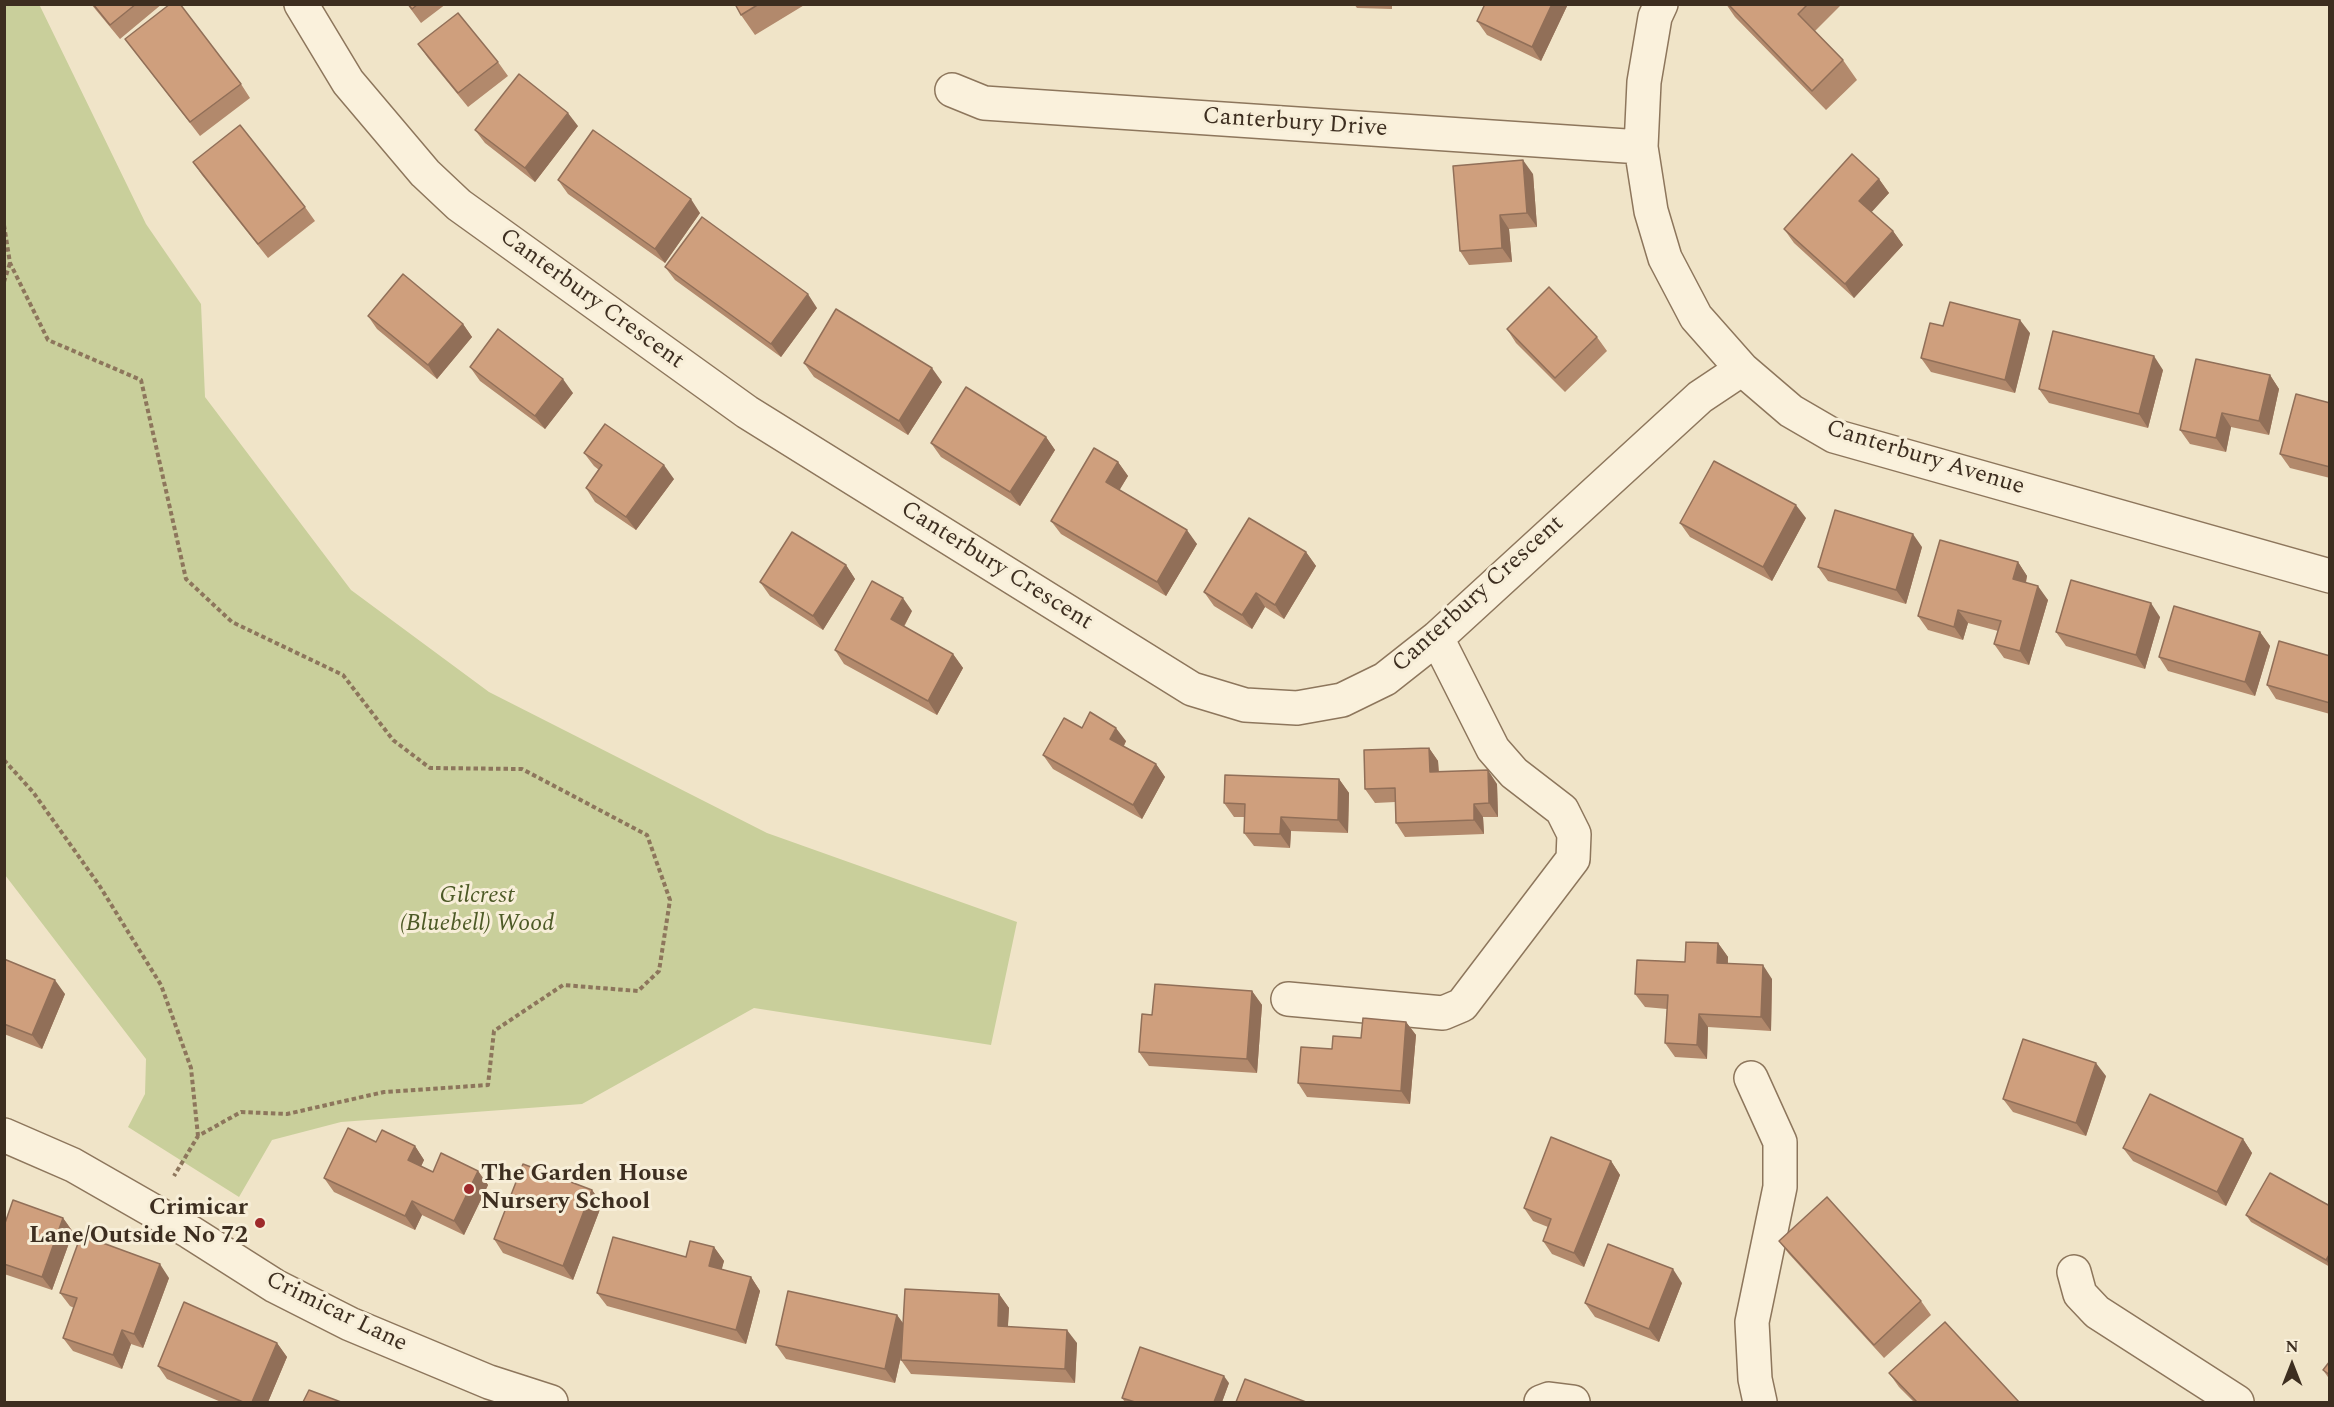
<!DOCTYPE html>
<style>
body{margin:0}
#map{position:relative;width:2334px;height:1407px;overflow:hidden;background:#f0e4c8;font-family:Spectral,serif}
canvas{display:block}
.frame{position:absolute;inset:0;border:6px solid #3d2e20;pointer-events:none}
.north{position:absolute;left:2262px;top:1335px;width:60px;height:60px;-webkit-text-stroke:4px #f7eed8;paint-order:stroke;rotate:0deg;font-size:16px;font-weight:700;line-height:24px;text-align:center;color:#3d2e20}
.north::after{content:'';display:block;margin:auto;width:21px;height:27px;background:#3d2e20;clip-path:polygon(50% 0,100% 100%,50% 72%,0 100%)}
</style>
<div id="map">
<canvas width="2334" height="1407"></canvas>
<div class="frame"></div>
<div class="north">N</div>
</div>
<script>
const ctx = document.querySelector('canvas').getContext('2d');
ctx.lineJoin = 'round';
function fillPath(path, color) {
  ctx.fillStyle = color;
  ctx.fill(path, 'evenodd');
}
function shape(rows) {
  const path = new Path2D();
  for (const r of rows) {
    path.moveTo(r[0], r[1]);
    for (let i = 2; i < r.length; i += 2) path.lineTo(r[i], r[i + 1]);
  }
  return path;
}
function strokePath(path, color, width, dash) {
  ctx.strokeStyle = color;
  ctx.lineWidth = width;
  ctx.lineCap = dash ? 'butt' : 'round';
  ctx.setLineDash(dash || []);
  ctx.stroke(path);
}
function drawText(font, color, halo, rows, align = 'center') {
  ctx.font = font + ' Spectral,serif';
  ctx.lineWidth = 6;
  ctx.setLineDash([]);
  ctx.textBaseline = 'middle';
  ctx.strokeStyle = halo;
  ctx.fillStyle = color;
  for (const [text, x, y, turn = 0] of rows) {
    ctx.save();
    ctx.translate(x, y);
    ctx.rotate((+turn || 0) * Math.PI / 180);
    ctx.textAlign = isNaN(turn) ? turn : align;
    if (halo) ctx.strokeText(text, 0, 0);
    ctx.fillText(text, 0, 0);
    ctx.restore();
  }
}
fillPath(shape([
 [39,4,146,224,201,304,205,397,351,590,489,692,767,833,1017,922,991,1045,754,1008,582,1104,341,1122,272,1140,239,1197,128,1127,145,1094,146,1059,5,875,4,5]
]), '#c9cf9b');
const minor = shape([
 [301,4,348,82,425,173,459,205,747,412,1192,689,1245,705,1297,708,1342,700,1385,679,1437,638,1700,397,1742,369],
 [1661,4,1655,17,1644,82,1641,147,1651,211,1665,258,1696,317,1742,369,1791,411,1834,436,2330,576],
 [952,90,984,103,1641,147],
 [1288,999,1443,1013,1462,1005,1573,859,1574,834,1562,810,1514,773,1493,749,1437,638],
 [1751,1078,1780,1142,1780,1187,1752,1322,1755,1379,1760,1402],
 [4,1135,73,1165,190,1232,275,1286,350,1324,489,1382,551,1402],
 [2074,1272,2080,1294,2097,1312,2237,1402],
 [1541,1402,1549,1399,1573,1402]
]);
strokePath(minor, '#8d765c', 36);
strokePath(shape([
 [4,225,10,263,48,340,141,380,186,579,232,622,343,675,393,740,430,768,522,769,647,835,670,900,659,971,638,991,563,985,494,1031,488,1085,384,1092,287,1114,241,1112,198,1136,174,1176],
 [4,282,10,263],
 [4,760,33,792,99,885,161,985,191,1068,198,1136]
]), '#8d765c', 4, [4.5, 3]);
strokePath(minor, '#faf1dc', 33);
fillPath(shape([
 [91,4,162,4,120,39],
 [407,4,446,4,421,23],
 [735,4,806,4,755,35,741,15],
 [1354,4,1392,4,1392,9,1357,8],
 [1568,4,1541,61,1487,35,1477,21],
 [1726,4,1842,4,1815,31,1843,60,1857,80,1826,110,1735,17],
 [125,39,241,84,250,98,200,136],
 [418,44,498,62,508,76,468,107,428,58],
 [578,126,535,182,485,143,475,130],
 [193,162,305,207,315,221,268,258,202,175],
 [1533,174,1537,227,1509,229,1512,262,1469,265,1460,251],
 [1879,179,1889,193,1871,212,1893,231,1903,245,1854,298,1794,243,1784,229],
 [558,180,700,213,665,263,568,194],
 [665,267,817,308,781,357,675,280],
 [368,316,463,324,472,337,437,379,377,329],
 [1943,326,2030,333,2015,393,1931,372,1921,358],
 [1507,329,1597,337,1607,351,1565,392,1516,343],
 [804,363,942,382,908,435,814,377],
 [470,367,573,393,545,429,480,381],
 [2163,370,2148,428,2049,403,2039,389],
 [2270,375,2279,389,2269,435,2231,427,2226,452,2190,444,2180,430],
 [2330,403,2330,478,2290,468,2280,454],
 [1046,437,1055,450,1020,506,941,457,931,443],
 [584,453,674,479,636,530,595,502,586,488,599,470,594,466],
 [1118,462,1128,476,1119,490,1197,544,1166,596,1061,534,1051,521],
 [1806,518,1772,581,1690,537,1680,523],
 [1922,547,1906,604,1828,581,1818,567],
 [1306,552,1316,566,1284,619,1265,607,1252,629,1214,606,1204,592],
 [2018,562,2027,576,2026,583,2048,600,2029,665,2004,658,1994,644,1998,631,1968,623,1963,640,1928,630,1918,616],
 [846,565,855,579,823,630,770,596,760,582],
 [912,611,904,627,953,654,963,668,937,715,844,664,835,650],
 [2160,617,2145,669,2066,646,2056,632],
 [2260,632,2270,646,2255,696,2168,671,2159,657],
 [2330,656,2330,714,2276,699,2267,685],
 [1082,728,1126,741,1124,746,1156,764,1165,777,1142,819,1053,769,1043,755],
 [1429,748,1438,761,1439,771,1497,784,1498,817,1483,817,1484,834,1405,837,1396,823,1395,802,1375,803,1365,789],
 [1339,779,1349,793,1348,833,1291,831,1290,848,1254,846,1244,833,1245,817,1234,817,1224,803],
 [1718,943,1728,957,1728,964,1772,979,1771,1031,1708,1027,1707,1059,1675,1057,1665,1043,1667,1009,1645,1007,1635,994,1685,962],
 [4,959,65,994,42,1049,4,1034],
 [1252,991,1262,1005,1257,1073,1149,1066,1139,1052,1152,1015],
 [1406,1022,1416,1035,1410,1104,1307,1097,1298,1083,1332,1049],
 [2106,1076,2086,1136,2013,1112,2003,1099],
 [2243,1139,2252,1153,2226,1206,2133,1161,2123,1148],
 [376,1142,415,1146,424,1160,421,1166,433,1172,478,1171,488,1185,464,1235,422,1215,415,1230,334,1192,324,1178],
 [1611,1161,1620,1175,1584,1267,1552,1254,1543,1241,1548,1227,1533,1221,1524,1208],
 [592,1190,602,1204,573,1280,503,1253,494,1239],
 [2330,1206,2330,1267,2251,1222,2246,1215],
 [63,1218,73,1232,52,1290,4,1274,4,1226],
 [1779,1241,1921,1301,1931,1315,1884,1358,1789,1254],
 [714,1247,724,1261,721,1270,751,1277,760,1291,746,1344,607,1306,597,1293,686,1257],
 [169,1278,143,1348,131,1344,122,1369,73,1351,63,1338,74,1308,70,1306,60,1293],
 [1682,1283,1659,1342,1595,1317,1585,1303],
 [999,1294,1009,1308,1008,1326,1077,1343,1075,1383,911,1374,901,1360,902,1353,895,1383,786,1359,776,1345,897,1315,903,1323],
 [277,1343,287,1357,268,1402,221,1402,167,1379,158,1366],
 [2330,1361,2330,1380,2323,1370],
 [1889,1373,2019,1402,1914,1402,1899,1387],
 [1229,1383,1222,1402,1125,1402,1122,1398]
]), '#b2896c');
fillPath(shape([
 [1552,4,1568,4,1541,61,1532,47],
 [568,113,578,126,535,182,525,168],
 [1523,160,1533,174,1537,227,1527,213],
 [1879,179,1889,193,1869,215,1859,201],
 [691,199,700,213,665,263,655,249],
 [1500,215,1509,229,1512,262,1502,248],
 [1893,231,1903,245,1854,298,1845,284],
 [808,294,817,308,781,357,771,344],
 [2020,320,2030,333,2015,393,2005,380],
 [463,324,472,337,437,379,428,365],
 [2154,356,2163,370,2148,428,2139,414],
 [932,368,942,382,908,435,899,421],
 [2270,375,2279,389,2269,435,2259,421],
 [563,379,573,393,545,429,535,416],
 [2222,413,2231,427,2226,452,2216,438],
 [1046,437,1055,450,1020,506,1010,492],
 [1118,462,1128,476,1116,496,1106,482],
 [664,465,674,479,636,530,626,517],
 [1796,505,1806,518,1772,581,1763,567],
 [1187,530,1197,544,1166,596,1157,582],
 [1913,534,1922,547,1906,604,1896,590],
 [1306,552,1316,566,1284,619,1275,605],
 [2018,562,2027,576,2023,593,2013,579],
 [846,565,855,579,823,630,813,616],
 [2038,586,2048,600,2029,665,2020,651],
 [1256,593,1265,607,1252,629,1242,615],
 [903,598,912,611,900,633,891,619],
 [2151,603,2160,617,2145,669,2136,655],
 [1958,610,1968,623,1963,640,1954,627],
 [2260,632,2270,646,2255,696,2245,682],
 [953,654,963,668,937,715,928,701],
 [1116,728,1126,741,1120,753,1110,739],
 [1429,748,1438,761,1439,785,1430,772],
 [1156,764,1165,777,1142,819,1133,805],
 [1488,770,1497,784,1498,817,1489,803],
 [1339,779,1349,793,1348,833,1338,820],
 [1474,804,1483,817,1484,834,1474,820],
 [1281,817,1291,831,1290,848,1280,834],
 [1718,943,1728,957,1727,977,1717,963],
 [1763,965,1772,979,1771,1031,1761,1017],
 [55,980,65,994,42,1049,32,1035],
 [1252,991,1262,1005,1257,1073,1247,1059],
 [1699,1014,1708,1027,1707,1059,1697,1045],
 [1406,1022,1416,1035,1410,1104,1401,1091],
 [2096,1063,2106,1076,2086,1136,2076,1123],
 [2243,1139,2252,1153,2226,1206,2217,1192],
 [415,1146,424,1160,418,1173,408,1160],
 [1611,1161,1620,1175,1584,1267,1574,1253],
 [478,1171,488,1185,464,1235,454,1221],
 [592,1190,602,1204,573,1280,563,1266],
 [412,1201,422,1215,415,1230,405,1216],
 [63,1218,73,1232,52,1290,42,1277],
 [714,1247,724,1261,719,1280,709,1266],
 [2330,1253,2330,1266,2326,1260],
 [160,1264,169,1278,143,1348,134,1334],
 [1673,1269,1682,1283,1659,1342,1649,1329],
 [751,1277,760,1291,746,1344,736,1330],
 [999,1294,1009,1308,1007,1339,998,1326],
 [897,1315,907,1329,895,1383,885,1369],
 [122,1330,131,1344,122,1369,113,1355],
 [1067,1330,1077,1343,1075,1383,1065,1369],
 [277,1343,287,1357,268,1402,252,1402],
 [1224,1376,1229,1383,1222,1402,1214,1402]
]), '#916f58');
const building = shape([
 [93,4,136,4,110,25,93,4],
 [170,4,180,4,241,84,190,122,125,39,170,4],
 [408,4,418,4,412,9,408,4],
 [735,4,759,4,741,15,735,4],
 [1485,4,1552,4,1532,47,1477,21,1485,4],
 [1728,4,1808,4,1798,14,1843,60,1812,91,1728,4],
 [458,13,498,62,458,93,418,44,458,13],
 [519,74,568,113,525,168,475,130,519,74],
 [240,125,305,207,258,244,193,162,240,125],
 [593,130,691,199,655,249,558,180,593,130],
 [1852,154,1879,179,1859,201,1893,231,1845,284,1784,229,1852,154],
 [1523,160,1527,213,1500,215,1502,248,1460,251,1453,166,1523,160],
 [702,217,808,294,771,344,665,267,702,217],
 [403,274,463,324,428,365,368,316,403,274],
 [1549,287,1597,337,1555,378,1507,329,1549,287],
 [1950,302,2020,320,2005,380,1921,358,1930,323,1943,326,1950,302],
 [836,309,932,368,899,421,804,363,836,309],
 [498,329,563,379,535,416,470,367,498,329],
 [2053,331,2154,356,2139,414,2039,389,2053,331],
 [2196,359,2270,375,2259,421,2222,413,2216,438,2180,430,2196,359],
 [966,387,1046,437,1010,492,931,443,966,387],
 [2296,394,2330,403,2330,467,2280,454,2296,394],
 [605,424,664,465,626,517,586,488,602,465,584,453,605,424],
 [1094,448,1118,462,1106,482,1187,530,1157,582,1051,521,1094,448],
 [1714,461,1796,505,1763,567,1680,523,1714,461],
 [1835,510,1913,534,1896,590,1818,567,1835,510],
 [1249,518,1306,552,1275,605,1256,593,1242,615,1204,592,1249,518],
 [792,532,846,565,813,616,760,582,792,532],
 [1940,540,2018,562,2013,579,2038,586,2020,651,1994,644,2001,621,1958,610,1954,627,1918,616,1940,540],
 [2071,580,2151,603,2136,655,2056,632,2071,580],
 [872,581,903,598,891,619,953,654,928,701,835,650,872,581],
 [2174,606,2260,632,2245,682,2159,657,2174,606],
 [2279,641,2330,656,2330,703,2267,685,2279,641],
 [1090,712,1116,728,1110,739,1156,764,1133,805,1043,755,1064,718,1082,728,1090,712],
 [1429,748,1430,772,1488,770,1489,803,1474,804,1474,820,1396,823,1395,788,1365,789,1364,750,1429,748],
 [1225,775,1339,779,1338,820,1281,817,1280,834,1244,833,1245,804,1224,803,1225,775],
 [1686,942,1718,943,1717,963,1763,965,1761,1017,1699,1014,1697,1045,1665,1043,1668,995,1635,994,1637,960,1685,962,1686,942],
 [4,959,55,980,32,1035,4,1024,4,959],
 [1155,984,1252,991,1247,1059,1139,1052,1142,1014,1152,1015,1155,984],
 [1363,1018,1406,1022,1401,1091,1298,1083,1301,1047,1332,1049,1333,1036,1361,1038,1363,1018],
 [2023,1039,2096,1063,2076,1123,2003,1099,2023,1039],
 [2150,1094,2243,1139,2217,1192,2123,1148,2150,1094],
 [348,1128,376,1142,382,1130,415,1146,408,1160,433,1172,441,1153,478,1171,454,1221,412,1201,405,1216,324,1178,348,1128],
 [1551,1137,1611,1161,1574,1253,1543,1241,1551,1219,1524,1208,1551,1137],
 [523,1164,592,1190,563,1266,494,1239,523,1164],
 [2270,1173,2330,1206,2330,1253,2326,1260,2246,1215,2270,1173],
 [1827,1197,1921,1301,1874,1345,1779,1241,1827,1197],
 [13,1200,63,1218,42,1277,4,1264,4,1226,13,1200],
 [81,1235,160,1264,134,1334,122,1330,113,1355,63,1338,77,1298,60,1293,81,1235],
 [613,1237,686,1257,690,1241,714,1247,709,1266,751,1277,736,1330,597,1293,613,1237],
 [1608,1244,1673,1269,1649,1329,1585,1303,1608,1244],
 [905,1289,999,1294,998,1326,1067,1330,1065,1369,901,1360,905,1289],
 [788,1291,897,1315,885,1369,776,1345,788,1291],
 [184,1302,277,1343,252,1402,243,1402,158,1366,184,1302],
 [1945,1322,2019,1402,1917,1402,1889,1373,1945,1322],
 [1140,1347,1224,1376,1214,1402,1135,1402,1122,1398,1140,1347],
 [2330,1361,2330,1375,2323,1370,2330,1361],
 [1245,1379,1306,1402,1236,1402,1245,1379],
 [309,1390,341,1402,303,1402,309,1390]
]);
fillPath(building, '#cf9f7d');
strokePath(building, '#916f58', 1.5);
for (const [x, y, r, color] of [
 [469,1189,6,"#9e2a2b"],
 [260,1223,6,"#9e2a2b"]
]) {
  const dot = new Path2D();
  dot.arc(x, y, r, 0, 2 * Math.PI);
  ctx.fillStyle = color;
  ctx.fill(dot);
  strokePath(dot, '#f7eed8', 2);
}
drawText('24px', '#3d2e20', '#f7eed8', [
 ["Canterbury Drive",1295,124,4],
 ["Canterbury Crescent",591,300,36],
 ["Canterbury Avenue",1925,459,17],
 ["Canterbury Crescent",996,567,32],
 ["Canterbury Crescent",1479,595,-42],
 ["Crimicar Lane",336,1313,26]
]);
drawText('italic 24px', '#4d5a26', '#f7eed8', [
 ["Gilcrest",477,897],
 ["(Bluebell) Wood",477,925]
]);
drawText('bold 24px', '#3d2e20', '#f7eed8', [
 ["The Garden House",481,1175],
 ["Nursery School",481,1203],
 ["Crimicar",248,1209,"right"],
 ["Lane/Outside No 72",248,1237,"right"]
], 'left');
</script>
